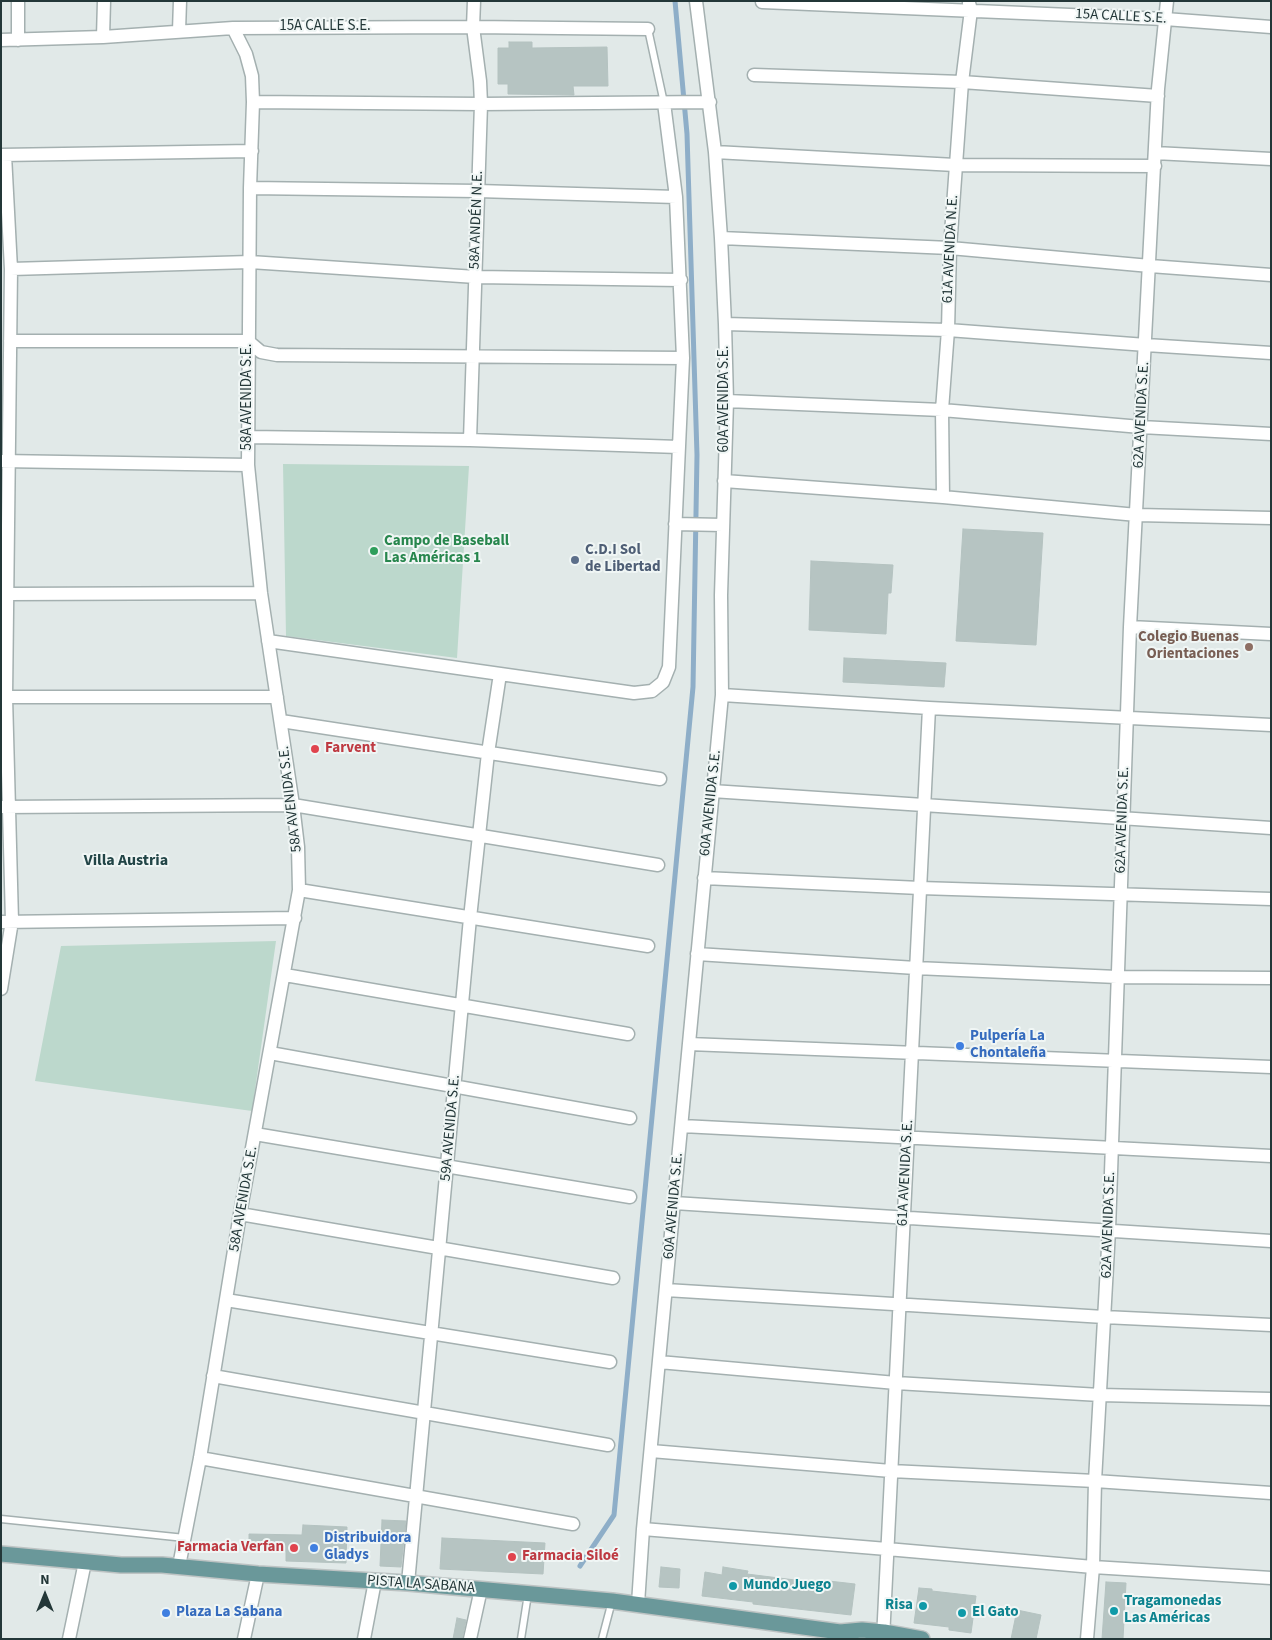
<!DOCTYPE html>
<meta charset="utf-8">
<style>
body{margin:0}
#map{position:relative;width:1272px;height:1640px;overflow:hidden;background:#e1e9e8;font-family:"Source Sans 3",sans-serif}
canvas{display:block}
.frame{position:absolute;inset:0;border:2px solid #233738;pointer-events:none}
.north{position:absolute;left:20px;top:1570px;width:50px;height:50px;-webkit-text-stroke:4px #f0f6f5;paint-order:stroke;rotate:0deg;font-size:14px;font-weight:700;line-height:20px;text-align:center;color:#233738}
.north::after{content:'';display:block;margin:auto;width:18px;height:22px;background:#233738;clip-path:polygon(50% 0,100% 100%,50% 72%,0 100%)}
</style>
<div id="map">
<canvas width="1272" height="1640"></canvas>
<div class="frame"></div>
<div class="north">N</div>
</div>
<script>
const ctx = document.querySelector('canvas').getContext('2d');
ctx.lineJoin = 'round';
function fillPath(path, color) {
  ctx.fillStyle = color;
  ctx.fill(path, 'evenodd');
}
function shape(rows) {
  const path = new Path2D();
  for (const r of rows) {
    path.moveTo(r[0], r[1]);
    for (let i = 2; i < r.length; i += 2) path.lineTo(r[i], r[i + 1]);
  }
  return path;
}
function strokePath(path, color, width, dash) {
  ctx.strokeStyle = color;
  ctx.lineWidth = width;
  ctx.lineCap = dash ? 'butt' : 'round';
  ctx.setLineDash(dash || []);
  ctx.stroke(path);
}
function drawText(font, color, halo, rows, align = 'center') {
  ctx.font = font + ' "Source Sans 3",sans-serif';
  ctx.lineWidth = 4;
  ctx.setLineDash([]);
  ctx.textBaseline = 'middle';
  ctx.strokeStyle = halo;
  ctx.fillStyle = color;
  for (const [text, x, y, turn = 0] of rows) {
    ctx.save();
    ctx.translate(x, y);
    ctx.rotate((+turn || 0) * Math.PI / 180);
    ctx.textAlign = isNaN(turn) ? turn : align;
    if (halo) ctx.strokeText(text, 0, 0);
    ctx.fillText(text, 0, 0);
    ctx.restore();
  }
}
fillPath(shape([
 [283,464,469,466,457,658,286,636],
 [276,941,252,1111,35,1081,61,946]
]), '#bcd8cc');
strokePath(shape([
 [580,1566,614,1515,693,687,697,455,687,134,675,1]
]), '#8eaec8', 5);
const building = shape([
 [509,42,532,42,532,48,607,47,608,86,573,86,574,95,508,94,508,84,498,84,498,48,509,48,509,42],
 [963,529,1043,533,1036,645,956,641,963,529],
 [811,561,893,565,891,593,888,593,886,634,809,630,811,561],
 [844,658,946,663,944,687,843,682,844,658],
 [382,1520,406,1521,401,1567,380,1566,382,1520],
 [303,1525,347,1527,346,1563,286,1561,286,1551,249,1549,249,1534,302,1535,303,1525],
 [442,1538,545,1543,543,1574,440,1569,442,1538],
 [661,1567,680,1569,679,1588,659,1587,661,1567],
 [723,1567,748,1571,747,1574,819,1583,820,1580,855,1584,851,1615,753,1604,753,1602,702,1596,705,1572,722,1575,723,1567],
 [1106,1582,1126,1583,1123,1639,1102,1639,1106,1582],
 [919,1588,932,1589,932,1591,976,1596,971,1633,949,1630,949,1627,914,1623,919,1588],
 [1017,1610,1041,1615,1036,1639,1011,1639,1017,1610],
 [457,1618,466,1620,462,1639,453,1639,457,1618]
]);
fillPath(building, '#b6c4c2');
strokePath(building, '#b4c2c0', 1);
const lane = shape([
 [648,29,664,103],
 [1,1519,185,1538],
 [521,1639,528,1594],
 [602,1639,612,1601]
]);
const street = shape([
 [762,2,1165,19,1271,27],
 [179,31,180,1],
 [103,37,104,1],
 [1,40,103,37,233,28,473,27,648,29],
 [18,40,18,1],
 [754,75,962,82,1158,96],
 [253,102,481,104,710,102],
 [715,152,955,165,1155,166],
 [1155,153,1271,159],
 [1,155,252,151],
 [250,188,478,191,676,197],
 [721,238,950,248,1150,266,1271,275],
 [11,269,250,262,476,277,681,280],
 [725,324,948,330,1146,345,1271,353],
 [10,341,248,341,261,352,277,355,683,358],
 [727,401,942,410,1141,427,1271,434],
 [248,437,470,440,679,447],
 [470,440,481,104,480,81,473,27,474,1],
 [1,461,248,465],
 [724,481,943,497,1137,515,1271,518],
 [943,497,942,410,948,330,950,248,962,82,971,10,969,3],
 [675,524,723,525],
 [7,594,261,593],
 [1130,627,1271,634],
 [268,641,634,693,652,691,663,682,669,667,683,358,676,197,664,103],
 [722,695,929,708,1271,725],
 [6,697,277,697],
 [281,721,660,779],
 [712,791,1271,828],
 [1,807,293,805,658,865],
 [704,878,920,888,1271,899],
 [299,890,648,946],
 [1,922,295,918],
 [697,954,916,968,1117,977,1271,978],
 [285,975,628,1034],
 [1,989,12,921,6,697,11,269,5,155],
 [689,1044,1271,1067],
 [270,1053,630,1118],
 [682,1126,1271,1156],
 [255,1134,630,1197],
 [674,1203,1271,1241],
 [240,1214,613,1278],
 [666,1290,1104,1317,1271,1325],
 [226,1300,610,1362],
 [659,1362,896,1383,1100,1395,1271,1399],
 [213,1376,608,1445],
 [651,1451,891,1471,1095,1481,1271,1493],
 [200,1458,573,1524],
 [643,1529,887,1549,1093,1567,1271,1578],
 [179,1566,200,1458,240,1214,299,890,298,847,293,805,261,593,248,465,250,188,253,102,252,76,246,54,233,28],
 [408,1583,470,918,488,753,500,674],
 [638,1604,643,1529,722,695,721,595,727,401,725,324,721,238,715,152,696,1],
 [69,1639,85,1562],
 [244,1639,258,1574],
 [364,1639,375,1581],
 [470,1639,481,1589],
 [883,1639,929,708],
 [1087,1639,1093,1567,1095,1481,1109,1230,1130,627,1158,89,1167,1]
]);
const primary = shape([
 [1,1554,121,1565,162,1565,258,1574,408,1583,612,1601,840,1632,862,1630,884,1632,922,1639]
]);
strokePath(lane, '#a4b0b0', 9);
strokePath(street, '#a4b0b0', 15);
strokePath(primary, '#bdc3c3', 18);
strokePath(lane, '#fff', 6);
strokePath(street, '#fff', 12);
strokePath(primary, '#6a989a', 15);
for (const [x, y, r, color] of [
 [374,551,5,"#2e9e5b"],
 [575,560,5,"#5c6f8a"],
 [1249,647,5,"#8d6e63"],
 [315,749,5,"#e0444e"],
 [960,1046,5,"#3f7fe0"],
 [294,1548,5,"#e0444e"],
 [314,1548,5,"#3f7fe0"],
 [512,1557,5,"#e0444e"],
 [733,1586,5,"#0f9aa8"],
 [923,1606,5,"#0f9aa8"],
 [1114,1611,5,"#0f9aa8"],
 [166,1613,5,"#3f7fe0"],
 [962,1613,5,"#0f9aa8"]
]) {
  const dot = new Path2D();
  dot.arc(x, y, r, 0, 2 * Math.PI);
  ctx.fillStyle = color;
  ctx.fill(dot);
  strokePath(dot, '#f0f6f5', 2);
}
drawText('15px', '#233738', '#f0f6f5', [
 ["15A CALLE S.E.",1121,17,3],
 ["15A CALLE S.E.",325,27],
 ["58A ANDÉN N.E.",477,220,-88],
 ["61A AVENIDA N.E.",951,249,-87],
 ["58A AVENIDA S.E.",248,397,-90],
 ["60A AVENIDA S.E.",725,399,-90],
 ["62A AVENIDA S.E.",1142,415,-87],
 ["58A AVENIDA S.E.",291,799,-97],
 ["60A AVENIDA S.E.",711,803,-84],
 ["62A AVENIDA S.E.",1123,820,-88],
 ["59A AVENIDA S.E.",451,1128,-85],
 ["61A AVENIDA S.E.",906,1173,-87],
 ["58A AVENIDA S.E.",244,1199,-80],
 ["60A AVENIDA S.E.",674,1206,-85],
 ["62A AVENIDA S.E.",1109,1225,-88],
 ["PISTA LA SABANA",421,1585,4]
]);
drawText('bold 15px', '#27864d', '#f0f6f5', [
 ["Campo de Baseball",384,542],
 ["Las Américas 1",384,559]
], 'left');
drawText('bold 15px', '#4e5e75', '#f0f6f5', [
 ["C.D.I Sol",585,551],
 ["de Libertad",585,568]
], 'left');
drawText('bold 15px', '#785e54', '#f0f6f5', [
 ["Colegio Buenas",1239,638],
 ["Orientaciones",1239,655]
], 'right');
drawText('bold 15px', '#be3a42', '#f0f6f5', [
 ["Farvent",325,749],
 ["Farmacia Verfan",284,1548,"right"],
 ["Farmacia Siloé",522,1557]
], 'left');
drawText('bold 15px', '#366cbe', '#f0f6f5', [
 ["Pulpería La",970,1037],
 ["Chontaleña",970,1054],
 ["Distribuidora",324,1539],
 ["Gladys",324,1556],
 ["Plaza La Sabana",176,1613]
], 'left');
drawText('bold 15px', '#0d838f', '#f0f6f5', [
 ["Mundo Juego",743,1586],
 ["Tragamonedas",1124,1602],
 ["Las Américas",1124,1619],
 ["Risa",913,1606,"right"],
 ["El Gato",972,1613]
], 'left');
drawText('bold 16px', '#224547', '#f0f6f5', [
 ["Villa Austria",126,861]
]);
</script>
